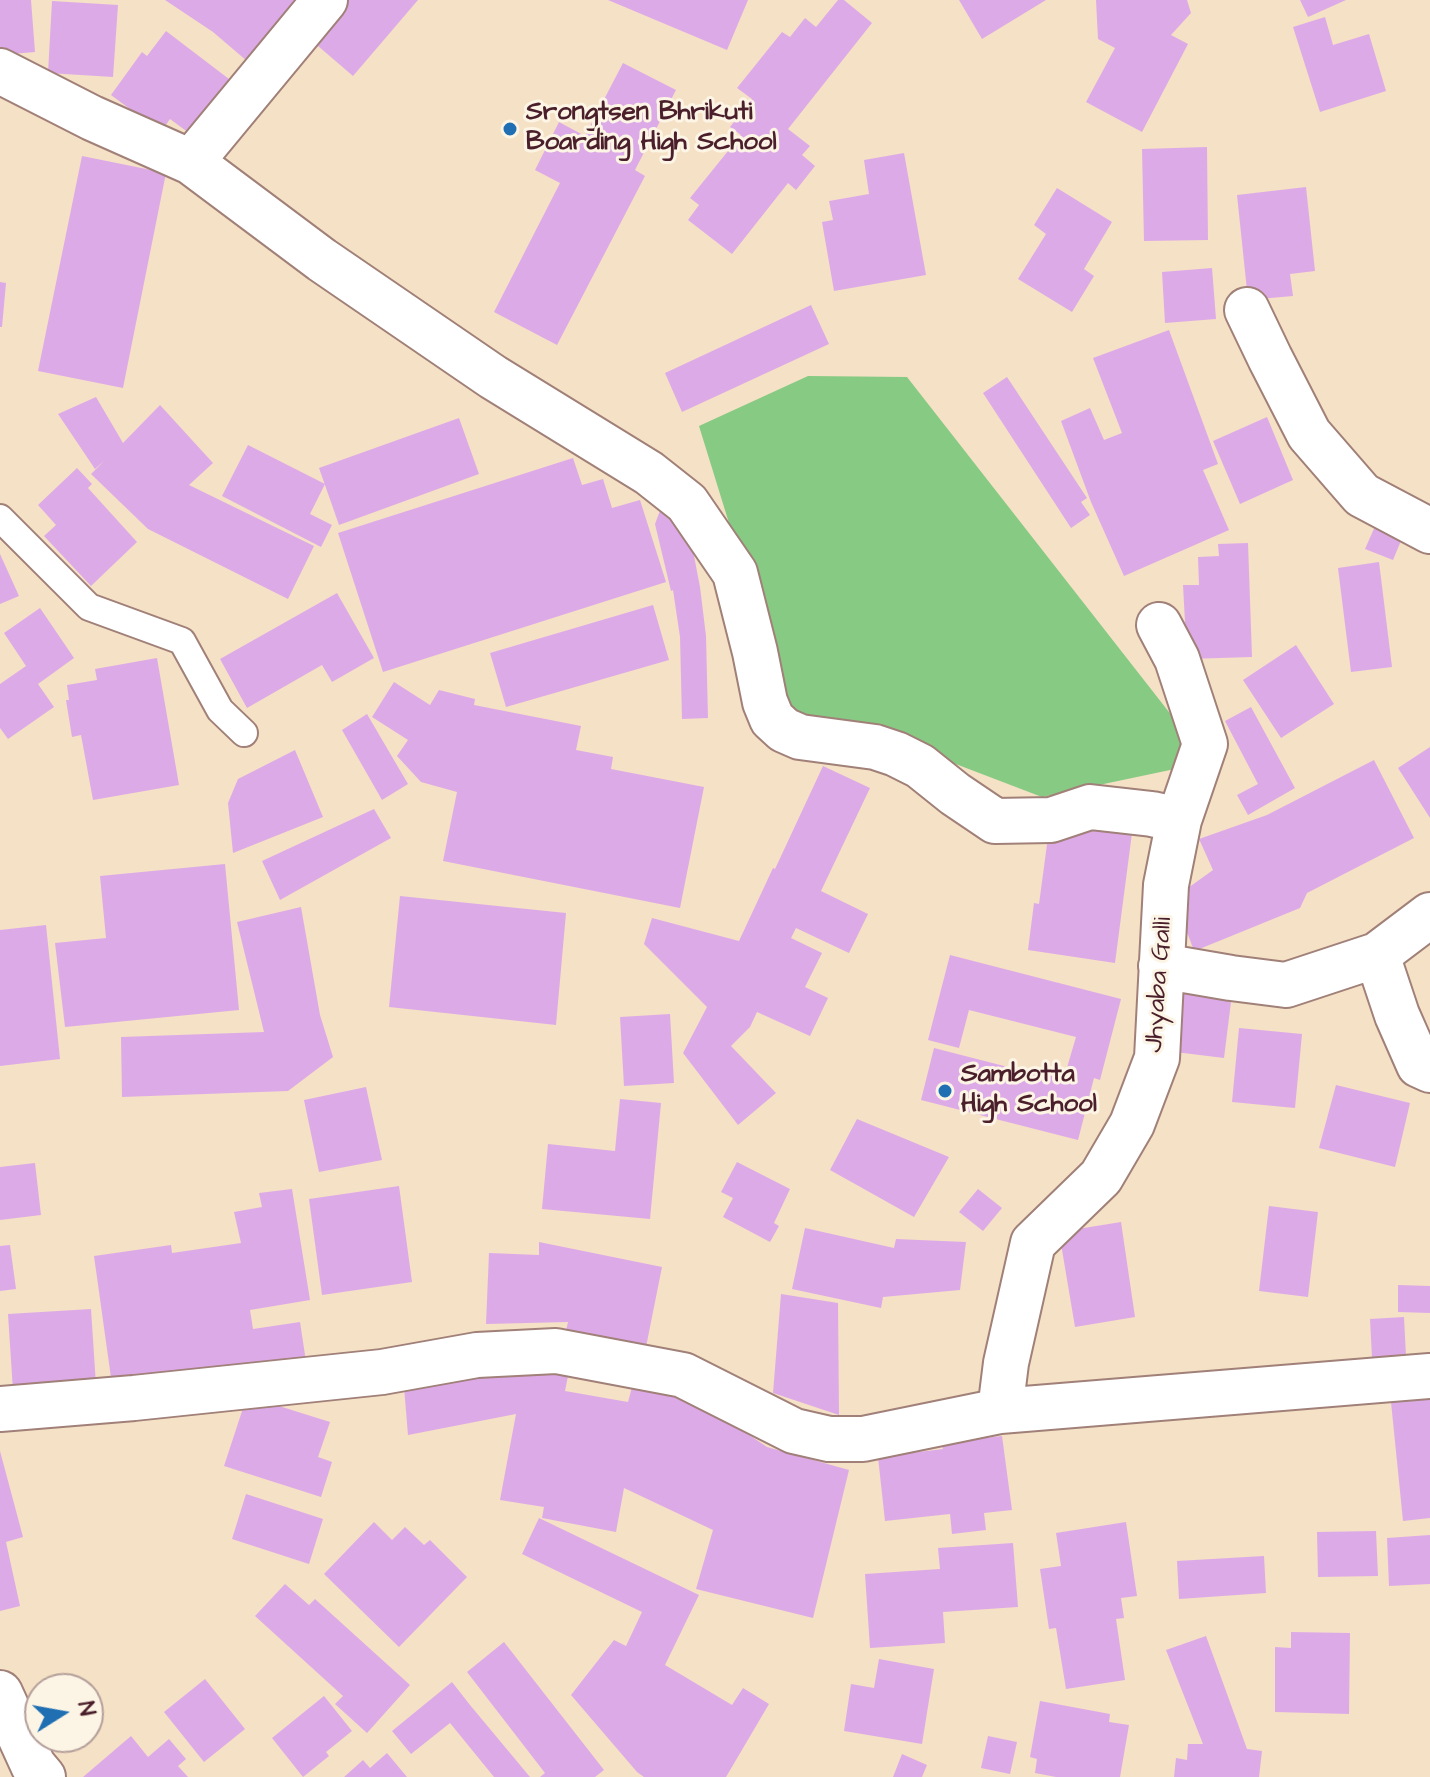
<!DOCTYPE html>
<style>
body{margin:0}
#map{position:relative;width:1430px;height:1777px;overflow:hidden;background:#f5e1c5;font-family:"Architects Daughter",sans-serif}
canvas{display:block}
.north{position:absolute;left:24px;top:1673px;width:80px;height:80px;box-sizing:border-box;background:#fcf5e5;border:2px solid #b59f9b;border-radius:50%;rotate:79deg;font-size:22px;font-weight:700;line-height:32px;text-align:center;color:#4a1f2b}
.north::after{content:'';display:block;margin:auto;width:28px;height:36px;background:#1f6fb2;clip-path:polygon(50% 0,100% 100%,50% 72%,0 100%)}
</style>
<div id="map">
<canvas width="1430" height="1777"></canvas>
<div class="north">N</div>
</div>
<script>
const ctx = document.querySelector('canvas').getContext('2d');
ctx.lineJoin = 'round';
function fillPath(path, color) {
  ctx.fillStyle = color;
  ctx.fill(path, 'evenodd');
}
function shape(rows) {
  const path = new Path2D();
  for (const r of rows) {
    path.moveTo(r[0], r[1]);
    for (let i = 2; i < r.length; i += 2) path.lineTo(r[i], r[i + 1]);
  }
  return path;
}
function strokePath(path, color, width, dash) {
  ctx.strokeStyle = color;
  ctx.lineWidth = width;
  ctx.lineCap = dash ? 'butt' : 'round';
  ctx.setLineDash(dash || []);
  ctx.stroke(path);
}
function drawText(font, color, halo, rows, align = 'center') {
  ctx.font = font + ' "Architects Daughter",sans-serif';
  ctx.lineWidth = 6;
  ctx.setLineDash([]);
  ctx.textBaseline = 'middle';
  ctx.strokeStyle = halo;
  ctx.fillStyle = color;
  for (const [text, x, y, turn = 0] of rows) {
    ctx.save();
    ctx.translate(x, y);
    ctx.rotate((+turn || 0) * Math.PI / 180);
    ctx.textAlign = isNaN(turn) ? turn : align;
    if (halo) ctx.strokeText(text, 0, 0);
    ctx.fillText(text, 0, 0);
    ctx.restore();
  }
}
fillPath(shape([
 [808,376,907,377,1208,762,1042,797,940,758,788,714,699,426]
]), '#87ca83');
fillPath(shape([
 [0,0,31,0,35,52,0,55],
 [165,0,309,0,254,67,213,32],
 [333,0,418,0,353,76,304,34],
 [608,0,748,0,727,50],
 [838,0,844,0,872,23,788,129,810,146,802,155,815,166,796,190,788,183,732,254,688,220,699,205,690,198,741,135,730,127,752,99,737,88,782,32,790,37,805,18,816,27],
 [959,0,1046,0,982,39],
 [1096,0,1187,0,1191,13,1171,35,1188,44,1142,132,1086,102,1115,48,1098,39],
 [1300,0,1346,0,1308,17],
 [52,1,118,5,113,77,48,73],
 [1325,17,1333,45,1369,34,1386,91,1320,112,1293,27],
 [166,31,229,79,189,133,170,119,161,132,111,95,142,52,147,56],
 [623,63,676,90,635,170,645,176,557,345,494,312,560,183,535,170,559,122,585,136],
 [1207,147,1208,240,1144,241,1142,149],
 [904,153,926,275,834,291,822,222,833,220,829,201,869,194,864,160],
 [82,156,166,173,123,388,38,371],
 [1306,187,1315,271,1290,274,1293,296,1248,300,1237,195],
 [1057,188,1112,222,1084,269,1094,276,1072,312,1018,279,1046,234,1034,225],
 [1212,268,1216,319,1165,323,1162,272],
 [0,282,6,283,2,327,0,327],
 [811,305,829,344,682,412,665,373],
 [1169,330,1218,464,1203,470,1229,530,1124,576,1091,502,1061,421,1090,408,1104,440,1122,433,1093,358],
 [1007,377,1087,498,1081,502,1090,515,1071,528,983,393],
 [96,397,123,443,160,405,213,463,189,485,314,546,288,599,148,529,91,474,104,461,95,469,58,414],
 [1267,417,1293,480,1240,504,1213,441],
 [459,418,479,474,339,525,319,468],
 [248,445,325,484,310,514,332,525,321,547,222,496],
 [573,458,582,485,603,479,612,508,640,500,666,582,383,672,338,533],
 [77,468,92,484,88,488,137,542,91,586,44,536,56,525,38,505],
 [661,508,690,535,700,587,706,636,708,718,682,719,680,637,673,590,671,591,655,524],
 [1376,524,1403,536,1393,560,1365,549],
 [1248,543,1252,657,1187,659,1183,585,1199,585,1198,557,1219,556,1218,544],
 [0,554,19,596,0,604],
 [1379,562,1392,667,1351,672,1338,568],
 [337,593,374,658,332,682,322,665,247,708,220,659],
 [653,605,669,660,506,707,490,653],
 [40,608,74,658,38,684,54,707,8,739,0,728,0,684,26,666,4,633],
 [1296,645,1334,704,1281,738,1243,680],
 [157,658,179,785,93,800,81,735,72,737,66,700,69,700,67,685,97,680,95,669],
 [394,682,430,705,439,690,475,699,474,705,581,726,576,750,613,757,611,769,704,787,680,908,443,861,457,792,421,782,397,756,408,740,372,717],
 [1251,707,1295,788,1248,815,1237,795,1258,784,1225,721],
 [367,714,408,784,382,800,342,730],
 [1430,747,1430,818,1398,768],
 [295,750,323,817,233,853,228,803,238,779],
 [1374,760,1414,838,1307,893,1300,908,1192,952,1193,948,1174,898,1213,870,1199,839,1267,815],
 [823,766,870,788,821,891,868,914,849,953,796,928,791,938,822,953,805,987,828,998,810,1036,757,1012,750,1027,731,1046,776,1093,738,1125,683,1053,707,1007,644,944,652,918,739,941,773,868,775,869],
 [374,809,391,838,280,900,262,861],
 [1050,822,1132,833,1115,963,1028,950,1034,903,1039,904],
 [225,864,239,1010,65,1027,55,943,106,938,100,876],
 [400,896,566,913,556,1025,389,1007],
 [301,907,320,1015,333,1057,288,1091,122,1097,121,1037,264,1032,237,922],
 [46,925,60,1059,0,1066,0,930],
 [950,955,1121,999,1100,1080,1094,1078,1078,1140,921,1100,934,1048,1039,1075,1042,1065,1066,1071,1076,1037,969,1010,959,1048,928,1040],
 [1175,980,1233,986,1224,1058,1167,1051],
 [670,1014,674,1083,624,1086,620,1017],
 [1239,1028,1302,1034,1295,1108,1232,1102],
 [1336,1085,1410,1103,1395,1167,1319,1148],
 [366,1087,382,1160,319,1172,304,1100],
 [620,1099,661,1103,650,1219,542,1209,548,1144,615,1151],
 [857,1119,949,1157,914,1217,830,1170],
 [737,1162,790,1189,774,1223,779,1226,770,1242,723,1217,733,1198,721,1192],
 [35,1163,41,1215,0,1220,0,1167],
 [399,1186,412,1282,322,1295,309,1199],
 [292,1189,310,1300,250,1310,253,1329,300,1322,307,1368,113,1392,94,1256,171,1245,172,1253,241,1243,234,1212,262,1207,259,1193],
 [978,1189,1002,1208,983,1231,959,1212],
 [1269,1206,1318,1212,1308,1297,1259,1291],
 [1121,1222,1135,1317,1075,1327,1059,1232],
 [805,1228,894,1248,896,1239,966,1242,960,1290,883,1297,881,1308,792,1289],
 [539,1242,662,1267,646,1347,566,1331,568,1322,486,1324,489,1253,539,1255],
 [10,1245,16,1289,0,1291,0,1246],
 [1398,1285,1430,1286,1430,1313,1398,1312],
 [781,1294,838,1303,839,1415,773,1393],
 [91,1309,96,1385,13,1391,8,1314],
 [1404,1317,1406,1356,1372,1358,1370,1319],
 [525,1363,569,1371,565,1391,628,1402,635,1376,693,1397,767,1447,849,1470,813,1618,696,1589,713,1530,624,1488,616,1532,542,1518,544,1507,500,1500,516,1414,408,1435,404,1387],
 [247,1396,330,1422,318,1457,332,1462,321,1497,224,1466],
 [1430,1398,1430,1518,1403,1521,1391,1402],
 [1002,1436,1012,1510,984,1513,986,1530,952,1534,950,1514,885,1521,878,1457,943,1449,941,1443],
 [0,1451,23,1537,6,1542,20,1606,0,1611],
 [246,1494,323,1519,309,1564,232,1539],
 [539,1518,699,1595,665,1665,732,1705,743,1688,769,1704,726,1777,644,1777,637,1772,571,1695,614,1640,626,1646,642,1612,522,1554],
 [374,1522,392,1540,405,1527,424,1545,430,1540,467,1577,399,1647,324,1574],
 [1126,1522,1137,1596,1121,1598,1124,1618,1116,1619,1125,1680,1066,1689,1056,1628,1049,1629,1040,1569,1061,1566,1056,1533],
 [1376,1531,1378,1576,1318,1577,1317,1532],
 [1430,1535,1430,1584,1389,1586,1387,1538],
 [1013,1543,1018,1607,943,1612,945,1643,870,1648,865,1574,940,1569,938,1548],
 [1264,1556,1266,1593,1179,1599,1177,1561],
 [285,1584,309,1605,315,1599,410,1685,367,1733,335,1704,343,1696,255,1616],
 [1291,1632,1350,1633,1349,1714,1275,1712,1275,1647,1291,1648],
 [1206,1636,1247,1749,1262,1751,1259,1777,1174,1777,1176,1758,1187,1760,1188,1744,1203,1744,1166,1650],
 [504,1642,604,1770,595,1777,540,1777,545,1773,467,1672],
 [879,1659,934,1669,922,1744,844,1731,851,1684,874,1688],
 [205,1679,245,1729,204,1762,164,1712],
 [452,1682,470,1705,530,1777,494,1777,450,1723,411,1754,392,1731],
 [324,1696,352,1731,326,1752,329,1756,303,1777,272,1738],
 [1040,1701,1110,1714,1109,1722,1129,1725,1120,1777,1056,1777,1035,1773,1037,1759,1030,1757],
 [131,1736,148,1757,169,1739,186,1759,178,1766,188,1777,83,1777],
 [988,1736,1017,1742,1010,1774,981,1768],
 [387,1753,407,1777,344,1777,363,1760,370,1768],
 [902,1754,927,1765,922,1777,893,1777]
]), '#ddaae8');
const service = shape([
 [0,518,89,607,182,641,220,710,244,733]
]);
const minor = shape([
 [0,71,92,118,191,162,322,260,493,377,649,473,687,503,735,573,755,652,765,702,772,719,784,730,800,737,875,747,896,754,920,766,955,794,995,821,1051,820,1090,807,1152,814,1179,820],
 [191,162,325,0],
 [1247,310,1270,358,1309,434,1362,495,1430,531],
 [1377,955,1397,1015,1419,1065,1430,1070],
 [1161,966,1231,978,1286,985,1377,955,1430,915],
 [0,1409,134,1398,382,1372,477,1355,556,1351,683,1375,794,1431,829,1439,863,1439,1000,1411,1430,1376],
 [1000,1411,1006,1363,1033,1243,1101,1177,1132,1124,1157,1058,1166,885,1179,820,1205,744,1177,659,1159,625]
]);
const secondary = shape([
 [0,1693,33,1765,43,1777]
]);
strokePath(service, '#a08078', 30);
strokePath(minor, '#a08078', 48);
strokePath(secondary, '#a08078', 48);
strokePath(service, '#fff', 26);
strokePath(minor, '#fff', 44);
strokePath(secondary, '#fff', 44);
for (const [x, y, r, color] of [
 [510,129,8,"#1f6fb2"],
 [945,1091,8,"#1f6fb2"]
]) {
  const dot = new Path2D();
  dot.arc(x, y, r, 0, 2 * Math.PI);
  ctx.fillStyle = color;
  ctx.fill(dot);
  strokePath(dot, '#fcf5e5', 3);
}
drawText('bold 26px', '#4a1f2b', '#fcf5e5', [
 ["Srongtsen Bhrikuti",526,114],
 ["Boarding High School",526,144],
 ["Sambotta",961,1076],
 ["High School",961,1106]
], 'left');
drawText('26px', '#4a1f2b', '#fcf5e5', [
 ["Jhyaba Galli",1160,985,-86]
]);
</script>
